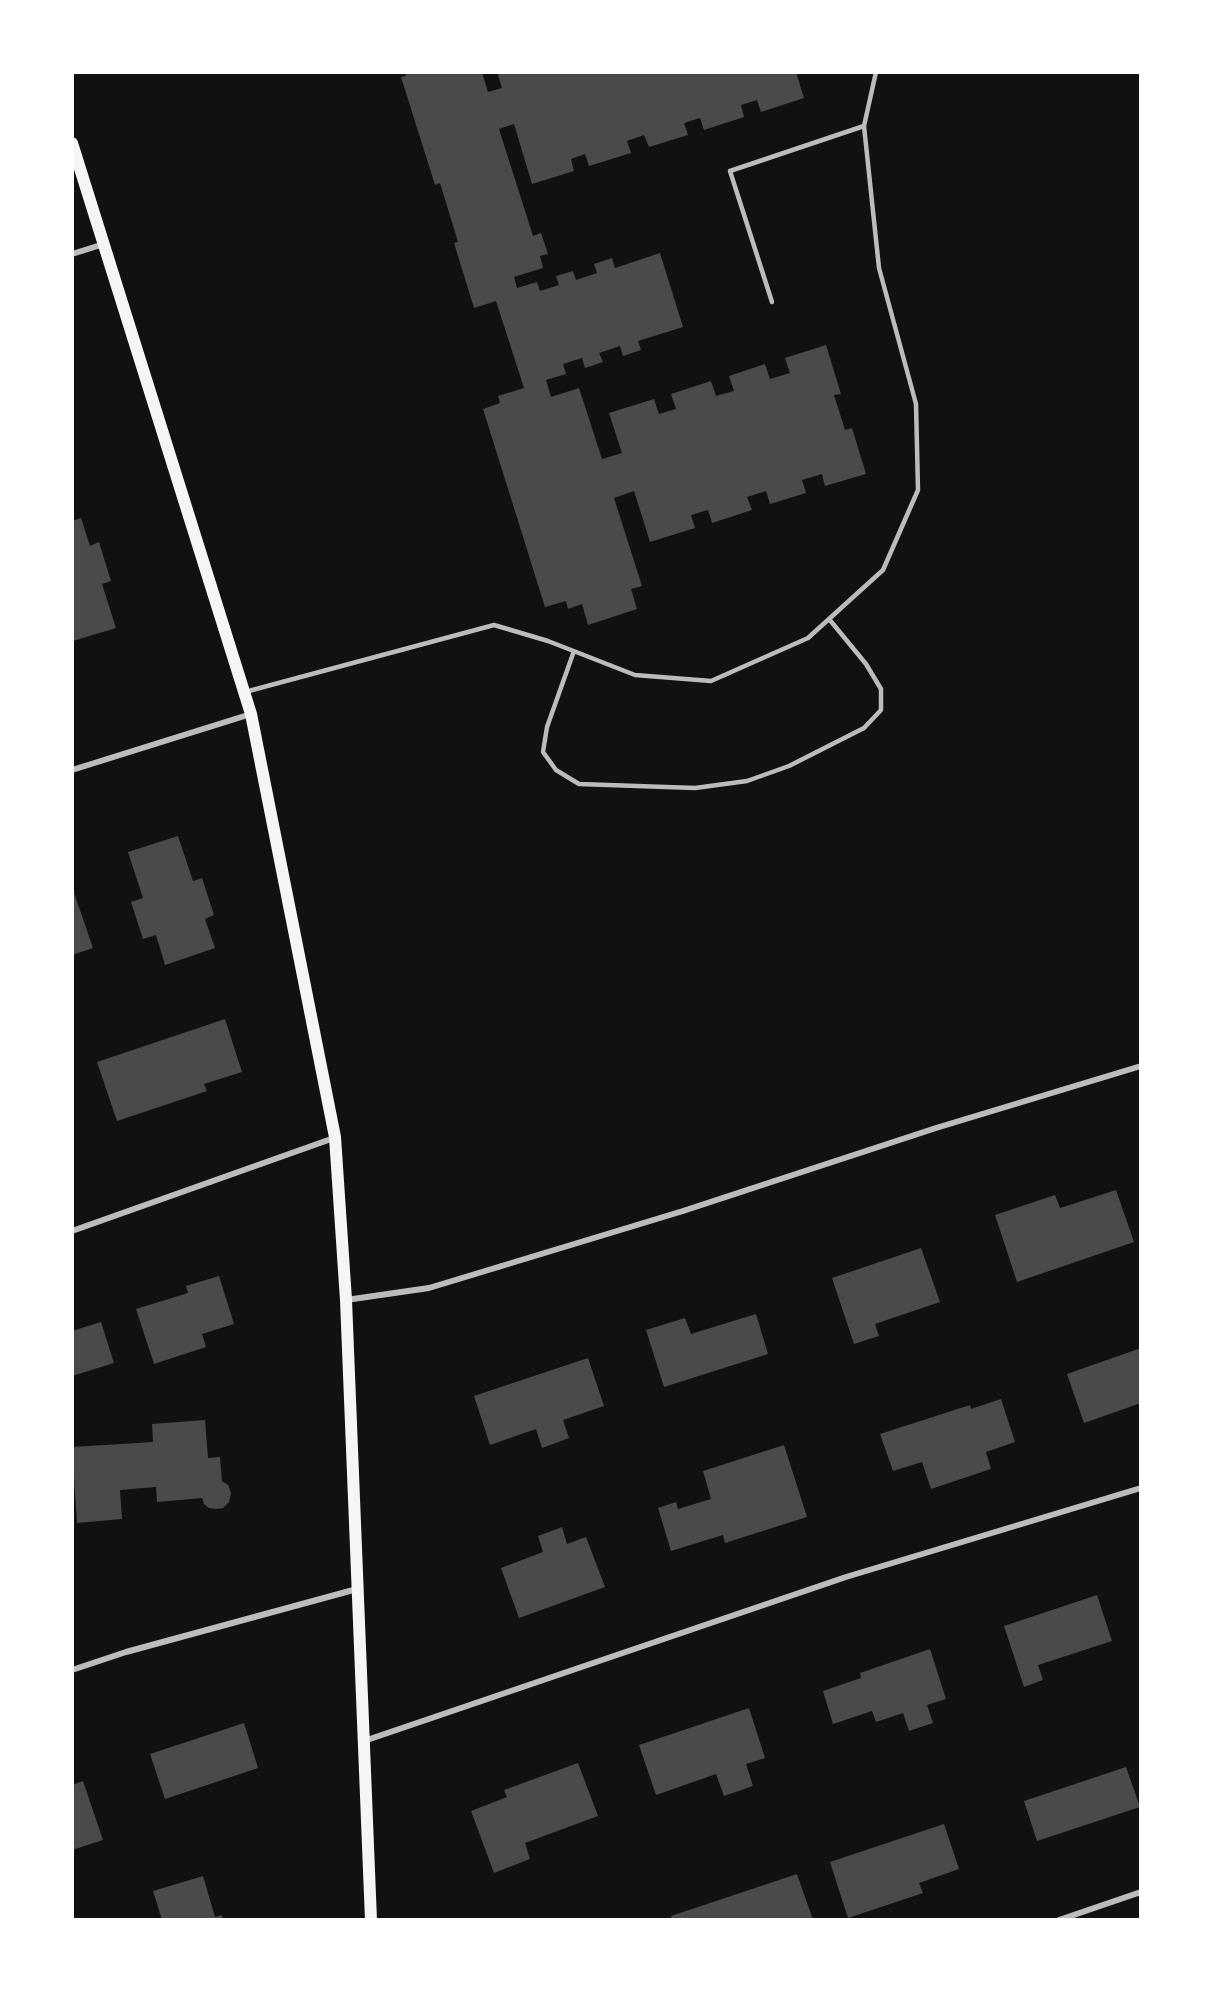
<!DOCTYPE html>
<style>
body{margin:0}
#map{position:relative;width:1213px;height:1992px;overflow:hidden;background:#111;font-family:"DejaVu Sans",sans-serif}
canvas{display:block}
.frame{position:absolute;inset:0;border:74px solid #fff;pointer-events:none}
</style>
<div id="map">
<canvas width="1213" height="1992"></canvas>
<div class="frame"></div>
</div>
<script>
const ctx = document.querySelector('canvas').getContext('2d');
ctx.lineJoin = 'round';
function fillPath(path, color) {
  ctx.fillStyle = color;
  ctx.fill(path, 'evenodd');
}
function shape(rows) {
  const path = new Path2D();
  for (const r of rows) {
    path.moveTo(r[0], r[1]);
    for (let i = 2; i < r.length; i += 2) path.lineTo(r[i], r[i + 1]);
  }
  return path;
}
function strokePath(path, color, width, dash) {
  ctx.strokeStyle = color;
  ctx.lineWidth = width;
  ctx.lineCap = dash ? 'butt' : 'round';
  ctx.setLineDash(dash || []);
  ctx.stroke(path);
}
fillPath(shape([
 [405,72,482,72,488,92,502,88,497,72,796,72,804,98,761,112,757,100,741,105,744,117,704,130,700,118,684,123,688,135,649,147,644,135,627,141,631,153,589,166,585,154,571,159,574,171,532,184,514,124,499,129,533,236,541,233,548,254,540,256,543,268,514,277,517,288,537,282,540,291,559,285,556,276,573,271,576,280,597,273,594,264,612,258,615,268,660,253,683,327,638,341,641,350,623,356,620,346,599,353,603,362,585,368,582,358,563,364,566,374,546,380,551,397,579,388,602,459,622,453,609,413,654,399,659,414,676,409,671,394,711,381,716,396,734,391,729,376,765,364,770,379,790,373,785,358,826,345,841,394,834,395,845,430,852,428,866,474,825,486,822,474,802,480,806,493,770,504,766,491,747,497,752,510,712,523,708,510,691,515,695,528,650,542,634,491,614,498,642,586,631,589,637,609,588,625,582,604,568,609,566,601,545,607,483,409,500,403,498,396,524,388,496,301,474,308,454,243,458,242,440,183,435,185,401,77,406,76],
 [81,518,90,546,99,542,111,581,102,584,116,628,73,641,72,521],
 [178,836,193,881,202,878,214,915,205,919,215,948,165,965,156,935,143,939,131,902,143,898,128,852],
 [72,887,93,948,72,955],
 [225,1019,242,1072,204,1084,207,1091,117,1121,97,1062],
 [1116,1190,1134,1242,1017,1282,995,1215,1055,1195,1060,1208],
 [921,1248,940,1302,875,1324,879,1336,854,1344,832,1278],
 [219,1276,234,1324,202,1334,206,1347,154,1364,136,1309,188,1293,186,1286],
 [756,1314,768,1354,664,1387,646,1330,685,1318,691,1334],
 [101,1322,114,1363,72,1376,72,1331],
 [1141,1348,1141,1403,1084,1423,1067,1374],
 [588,1358,604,1406,563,1420,569,1438,542,1448,536,1429,490,1445,474,1396],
 [1001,1399,1015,1442,986,1452,991,1469,931,1489,922,1462,893,1471,880,1434,970,1405,971,1409],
 [205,1420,208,1458,220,1457,222,1481,228,1485,231,1493,229,1502,223,1508,217,1509,209,1508,204,1504,202,1498,157,1502,156,1487,120,1490,122,1519,77,1523,72,1447,153,1442,152,1424],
 [784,1445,807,1517,725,1543,723,1535,671,1551,658,1508,676,1502,678,1509,711,1499,703,1471],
 [562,1527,567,1544,586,1537,605,1587,519,1618,501,1568,543,1552,538,1536],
 [1097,1595,1112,1641,1038,1665,1043,1680,1024,1687,1004,1626],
 [930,1649,946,1699,927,1705,933,1723,909,1731,903,1713,876,1722,872,1711,833,1724,823,1691,861,1678,860,1673],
 [749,1708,765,1758,746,1764,753,1786,724,1796,716,1774,656,1795,639,1745],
 [244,1723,258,1768,165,1799,150,1754],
 [578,1763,598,1816,525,1843,530,1859,494,1873,471,1811,507,1797,504,1790],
 [1126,1767,1140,1807,1037,1841,1024,1801],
 [83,1781,103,1840,72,1850,72,1785],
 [944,1824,959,1869,919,1883,923,1893,848,1918,830,1862],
 [797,1874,813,1920,672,1920,671,1916],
 [203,1876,215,1917,222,1915,223,1920,162,1920,153,1891]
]), '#4a4a4a');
strokePath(shape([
 [772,302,730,171,864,126],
 [574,651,547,727,543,752,556,770,579,784,695,788,747,781,789,766,864,728,881,710,881,689,866,664,829,619],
 [245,692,494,625,548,641,635,675,711,681,808,638,883,570,918,490,916,404,879,268,864,126,876,72]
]), '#bcbcbc', 4.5);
strokePath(shape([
 [72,254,104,244],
 [72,770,251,714],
 [72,1231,334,1138],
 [346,1300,429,1288,683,1211,936,1128,1141,1066],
 [72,1670,126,1652,357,1589],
 [364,1741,846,1577,1141,1488],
 [1059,1920,1141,1892]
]), '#bcbcbc', 6);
strokePath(shape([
 [72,143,251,714,335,1137,346,1300,371,1920]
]), '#f5f5f5', 12);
</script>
